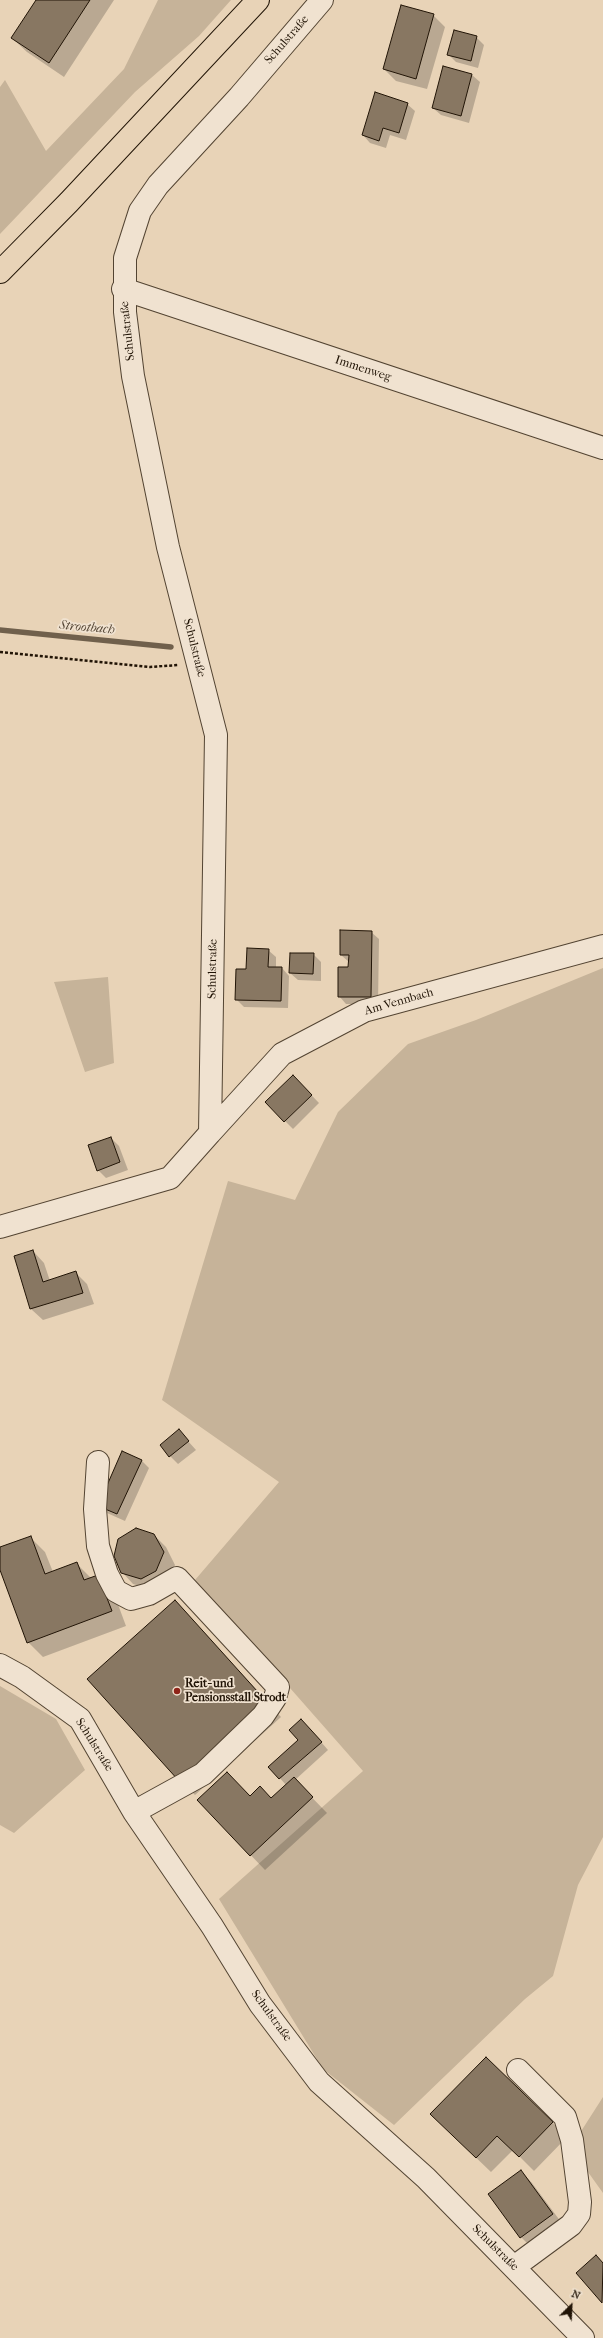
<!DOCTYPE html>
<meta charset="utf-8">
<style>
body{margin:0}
#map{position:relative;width:603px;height:2338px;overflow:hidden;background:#e8d3b7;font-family:"IM FELL French Canon",serif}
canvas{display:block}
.north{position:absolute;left:551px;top:2286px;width:40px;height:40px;-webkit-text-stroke:3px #f0e2d0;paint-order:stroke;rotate:24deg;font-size:11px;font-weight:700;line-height:16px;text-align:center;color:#211406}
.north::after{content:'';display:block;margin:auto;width:14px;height:18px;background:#211406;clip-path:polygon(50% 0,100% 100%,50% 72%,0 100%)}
</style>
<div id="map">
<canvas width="603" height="2338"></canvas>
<div class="north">N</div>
</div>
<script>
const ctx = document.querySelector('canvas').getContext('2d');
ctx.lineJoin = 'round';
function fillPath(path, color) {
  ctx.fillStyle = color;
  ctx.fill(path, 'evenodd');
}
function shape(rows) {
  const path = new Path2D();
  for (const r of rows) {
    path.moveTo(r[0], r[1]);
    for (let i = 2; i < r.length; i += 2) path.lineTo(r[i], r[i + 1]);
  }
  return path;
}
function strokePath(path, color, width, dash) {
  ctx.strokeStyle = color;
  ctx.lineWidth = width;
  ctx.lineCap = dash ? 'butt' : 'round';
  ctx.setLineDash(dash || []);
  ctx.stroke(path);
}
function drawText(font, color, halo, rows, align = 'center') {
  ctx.font = font + ' "IM FELL French Canon",serif';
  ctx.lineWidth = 3.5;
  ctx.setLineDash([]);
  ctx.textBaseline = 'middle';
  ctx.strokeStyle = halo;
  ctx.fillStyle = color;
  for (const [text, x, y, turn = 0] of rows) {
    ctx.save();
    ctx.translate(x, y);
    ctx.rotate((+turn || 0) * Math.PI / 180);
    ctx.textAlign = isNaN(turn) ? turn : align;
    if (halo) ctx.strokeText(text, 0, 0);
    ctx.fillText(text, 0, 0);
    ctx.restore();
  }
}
fillPath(shape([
 [158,0,231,0,199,36,135,92,0,234,0,87,5,80,46,151,124,69],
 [603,968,603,1837,578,1885,553,1976,525,1999,394,2125,323,2069,219,1899,363,1771,195,1580,279,1482,162,1400,228,1181,295,1200,338,1112,408,1044,476,1020],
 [108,977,114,1063,85,1072,54,982],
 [0,1686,56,1719,85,1770,14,1833,0,1825],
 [603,2097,603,2193,583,2165,578,2136]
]), '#c6b399');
fillPath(shape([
 [37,0,114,0,64,77,27,52,12,38],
 [433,15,445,27,427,89,396,81,384,69],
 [476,37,484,45,478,68,456,62,448,54],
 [444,67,472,75,480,82,469,123,441,115,433,108],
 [407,104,415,111,406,140,390,135,386,148,370,143,363,135],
 [371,932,379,939,378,1004,346,1004,339,996,349,968,349,962,341,955],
 [268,950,276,957,276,968,282,968,289,976,288,1008,244,1007,236,999],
 [313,954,321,962,321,981,298,980,290,973],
 [293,1076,319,1103,293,1129,266,1102],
 [111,1138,119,1146,128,1170,106,1178,98,1170],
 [33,1251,44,1263,50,1281,76,1273,87,1284,94,1304,43,1320,31,1309,15,1257],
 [179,1431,196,1450,178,1464,170,1456],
 [141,1460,149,1468,125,1521,107,1513,99,1505],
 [154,1535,166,1547,175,1565,167,1583,153,1590,133,1584,122,1572],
 [30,1537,45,1552,53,1572,77,1564,91,1578,113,1591,126,1626,43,1657,28,1642,0,1568,0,1549],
 [175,1601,281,1717,195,1795,180,1780],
 [309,1728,328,1750,295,1780,327,1813,265,1870,198,1800,250,1797,271,1799,286,1785,270,1767,300,1740],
 [552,2122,567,2137,534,2171,513,2150,491,2172,446,2129],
 [521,2171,532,2183,564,2226,532,2248,521,2237],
 [596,2257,603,2264,603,2302,577,2273]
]), '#0003');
strokePath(shape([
 [0,630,171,647]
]), '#70604c', 5.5);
const building = shape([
 [36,0,90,0,49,63,11,38,36,0],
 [401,5,434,14,416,79,383,69,401,5],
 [454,30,477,36,471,61,447,55,454,30],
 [443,66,472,74,461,116,432,108,443,66],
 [375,92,408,103,399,133,383,128,379,141,362,135,375,92],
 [340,930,372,931,371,997,338,997,338,967,348,967,349,955,340,955,340,930],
 [247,948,269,949,268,967,282,967,281,1001,235,1000,236,969,246,969,247,948],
 [290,953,314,953,313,974,289,973,290,953],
 [293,1075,312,1095,284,1122,265,1102,293,1075],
 [111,1137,120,1162,97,1171,88,1145,111,1137],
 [33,1250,43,1282,76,1271,83,1293,30,1309,14,1256,33,1250],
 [179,1429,189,1441,169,1457,160,1445,179,1429],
 [122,1451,142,1460,117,1514,98,1506,122,1451],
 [136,1528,154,1534,164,1552,156,1571,141,1579,121,1573,114,1556,118,1539,136,1528],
 [31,1536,45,1574,77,1562,84,1580,98,1575,112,1611,27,1643,0,1570,0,1547,31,1536],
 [175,1600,267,1702,179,1781,87,1679,175,1600],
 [301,1719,322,1742,279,1779,268,1767,298,1740,289,1730,301,1719],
 [227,1772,250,1796,260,1786,271,1798,294,1777,313,1797,250,1856,197,1800,227,1772],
 [486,2057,553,2122,519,2157,497,2136,476,2158,430,2114,486,2057],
 [521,2170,553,2214,520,2238,488,2194,521,2170],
 [596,2255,603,2263,602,2303,576,2273,596,2255]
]);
fillPath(building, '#887762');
strokePath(building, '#211406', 1);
const minor = shape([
 [123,289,603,448],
 [210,1133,282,1054,364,1011,603,946],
 [0,1227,170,1178,210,1133,216,735,168,547,133,376,125,312,125,258,140,211,158,185,239,97,322,0],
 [98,1462,95,1509,98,1546,107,1574,116,1591,131,1599,149,1594,177,1578,278,1687,275,1698,263,1716,203,1774,134,1812],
 [0,1665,22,1677,80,1719,134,1812,212,1926,260,2004,319,2082,426,2178,583,2338],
 [514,2267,571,2225,579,2214,580,2202,572,2140,565,2117,518,2070]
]);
const major = shape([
 [0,272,69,202,258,0]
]);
strokePath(minor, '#534432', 24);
strokePath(major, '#211406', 24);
strokePath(shape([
 [0,652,150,667,178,665]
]), '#211406', 2.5, [3, 2]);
strokePath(minor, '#f0e2d0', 22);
strokePath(major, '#e8d3b7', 22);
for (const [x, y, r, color] of [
 [177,1691,4,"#8f2418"]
]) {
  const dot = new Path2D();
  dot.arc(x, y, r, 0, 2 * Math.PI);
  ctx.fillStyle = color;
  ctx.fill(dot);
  strokePath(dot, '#f0e2d0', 1.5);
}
drawText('12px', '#211406', '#f0e2d0', [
 ["Schulstraße",287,40,-49],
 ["Schulstraße",128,331,-96],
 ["Immenweg",363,369,18],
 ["Schulstraße",194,648,76],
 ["Schulstraße",213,969,-89],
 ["Am Vennbach",399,1002,-16],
 ["Schulstraße",94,1745,58],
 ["Schulstraße",271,2016,54],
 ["Schulstraße",495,2248,45]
]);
drawText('bold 12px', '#211406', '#f0e2d0', [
 ["Reit- und",185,1684],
 ["Pensionsstall Strodt",185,1698]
], 'left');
drawText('italic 13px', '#554635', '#f0e2d0', [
 ["Strootbach",87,628,5]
]);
</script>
